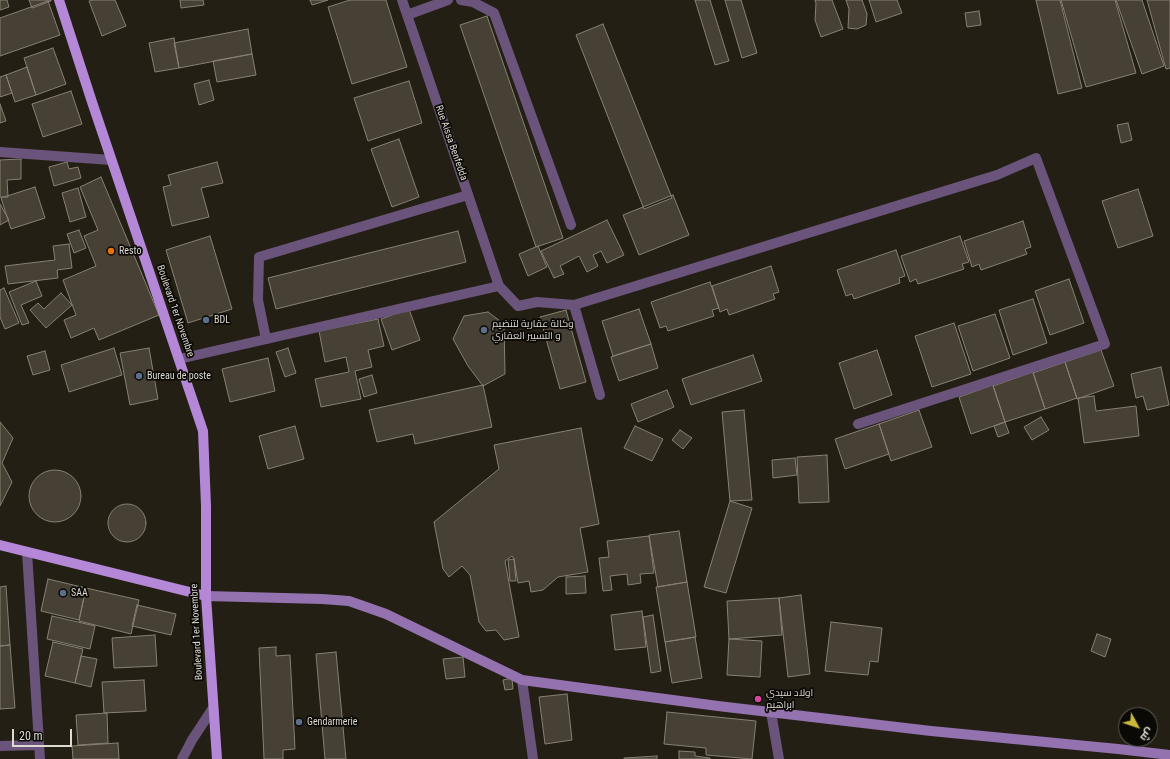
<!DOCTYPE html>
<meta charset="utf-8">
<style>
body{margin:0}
#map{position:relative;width:1170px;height:759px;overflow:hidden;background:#241f14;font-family:"Roboto Condensed",Cairo,sans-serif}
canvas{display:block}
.north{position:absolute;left:1118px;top:707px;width:40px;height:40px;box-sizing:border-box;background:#0b0905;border:1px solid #5f5d57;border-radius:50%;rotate:130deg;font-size:11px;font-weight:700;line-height:16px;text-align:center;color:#dddad2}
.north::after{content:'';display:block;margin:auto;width:14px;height:18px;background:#cbba39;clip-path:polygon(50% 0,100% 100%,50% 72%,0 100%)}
.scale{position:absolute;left:12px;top:729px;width:60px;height:18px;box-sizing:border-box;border:2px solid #dddad2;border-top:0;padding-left:5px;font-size:12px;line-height:14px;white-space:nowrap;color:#dddad2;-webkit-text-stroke:3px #0b0905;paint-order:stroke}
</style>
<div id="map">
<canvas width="1170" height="759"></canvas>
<div class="north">ش</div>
<div class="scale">20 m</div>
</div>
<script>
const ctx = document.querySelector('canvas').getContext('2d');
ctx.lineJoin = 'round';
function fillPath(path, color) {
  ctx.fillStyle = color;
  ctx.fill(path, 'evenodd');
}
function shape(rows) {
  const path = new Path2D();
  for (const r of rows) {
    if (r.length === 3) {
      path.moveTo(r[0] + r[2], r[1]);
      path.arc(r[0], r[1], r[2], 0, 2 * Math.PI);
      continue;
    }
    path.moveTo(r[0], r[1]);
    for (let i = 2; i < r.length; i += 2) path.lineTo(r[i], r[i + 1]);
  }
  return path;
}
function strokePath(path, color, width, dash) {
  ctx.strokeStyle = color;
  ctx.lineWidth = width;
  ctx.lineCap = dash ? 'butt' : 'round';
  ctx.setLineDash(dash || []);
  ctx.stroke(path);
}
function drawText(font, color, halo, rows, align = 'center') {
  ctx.font = font + ' "Roboto Condensed",Cairo,sans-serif';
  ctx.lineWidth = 3.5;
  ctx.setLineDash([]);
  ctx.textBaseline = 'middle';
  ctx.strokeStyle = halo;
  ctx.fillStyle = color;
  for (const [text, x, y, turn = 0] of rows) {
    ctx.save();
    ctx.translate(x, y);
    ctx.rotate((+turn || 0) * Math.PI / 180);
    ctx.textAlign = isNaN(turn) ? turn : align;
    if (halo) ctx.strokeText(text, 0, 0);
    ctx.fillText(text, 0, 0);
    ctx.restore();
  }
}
const building = shape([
 [0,0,7,0,9,7,0,10,0,0],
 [29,0,51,0,51,1,32,8,29,0],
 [92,0,115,0,126,26,102,36,89,1,92,0],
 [180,0,203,0,204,5,181,8,180,0],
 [310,0,328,0,312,5,310,0],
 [350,0,386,0,407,67,352,84,328,7,350,0],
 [695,0,710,0,729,61,715,65,695,0],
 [725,0,741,0,757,53,742,58,725,0],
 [815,0,832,0,843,29,821,37,815,20,816,3,815,0],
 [846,0,862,0,867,14,866,25,857,29,848,28,849,9,846,0],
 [869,0,897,0,902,13,876,22,869,0],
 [1036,0,1060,0,1082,88,1058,94,1036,0],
 [1061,0,1115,0,1136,73,1086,87,1061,0],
 [1116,0,1142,0,1164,66,1142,74,1116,0],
 [1147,0,1170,0,1170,68,1166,69,1147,0],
 [48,1,60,35,0,56,0,18,48,1],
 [979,11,981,25,967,27,965,13,979,11],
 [487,16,563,238,536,247,460,25,487,16],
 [603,24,672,198,644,209,576,35,603,24],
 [248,29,252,54,179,68,174,43,248,29],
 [174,38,179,68,155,72,149,43,174,38],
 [53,48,66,84,36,95,24,58,53,48],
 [252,54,256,75,217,82,213,61,252,54],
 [27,67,36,95,15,102,6,75,27,67],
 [6,75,12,93,0,97,0,77,6,75],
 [209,80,214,100,199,105,194,84,209,80],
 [409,81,422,123,368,141,354,98,409,81],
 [71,91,82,124,43,137,32,104,71,91],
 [0,104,6,121,0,123,0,104],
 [1128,123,1132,140,1121,143,1117,125,1128,123],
 [399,139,419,197,392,207,371,149,399,139],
 [21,159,21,179,7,180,8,197,0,197,0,160,21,159],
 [67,162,69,169,78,167,81,178,54,186,49,167,67,162],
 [217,162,223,183,201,188,209,217,172,226,163,187,171,185,168,175,217,162],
 [101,177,159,315,99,340,94,328,71,338,64,320,76,315,63,280,96,266,84,236,98,230,80,187,101,177],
 [35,187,45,218,11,229,1,198,35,187],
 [78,188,86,217,70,222,62,193,78,188],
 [1138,189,1153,236,1118,248,1102,201,1138,189],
 [673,195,689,235,639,255,623,215,673,195],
 [0,204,9,220,0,225,0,204],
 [607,220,624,255,607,263,601,251,593,255,598,266,587,272,579,256,560,266,564,274,554,278,541,251,607,220],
 [1023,221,1031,247,1025,249,1027,254,981,270,979,264,972,267,964,241,1023,221],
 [79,230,86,248,74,253,67,234,79,230],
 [458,231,466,262,276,309,268,278,458,231],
 [210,236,232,309,188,323,166,250,210,236],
 [960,236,969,262,962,264,964,269,918,284,916,279,910,282,901,256,960,236],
 [69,244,72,268,57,270,58,278,8,284,5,266,55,260,53,246,69,244],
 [538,246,547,267,528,276,519,254,538,246],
 [896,250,905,276,899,278,900,283,854,299,852,294,846,296,837,270,896,250],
 [771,266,779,292,773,294,775,299,729,315,727,309,720,312,712,286,771,266],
 [1069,279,1084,323,1050,335,1035,291,1069,279],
 [36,281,42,296,21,305,29,323,22,325,9,292,36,281],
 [710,282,719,308,712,310,714,316,668,331,666,326,660,328,651,302,710,282],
 [4,288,19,323,5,329,0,317,0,290,4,288],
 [61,293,72,305,46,328,30,310,38,303,44,309,61,293],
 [1033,299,1047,343,1013,355,999,310,1033,299],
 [409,309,420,340,392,350,381,319,409,309],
 [639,309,651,344,613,356,602,321,639,309],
 [566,310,586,382,560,389,540,317,566,310],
 [488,312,504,324,505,374,483,386,468,366,453,339,464,316,488,312],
 [995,314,1010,358,973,371,958,326,995,314],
 [378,319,384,346,368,350,372,367,355,371,361,399,321,407,315,379,349,372,346,357,325,362,319,331,378,319],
 [954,323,971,374,932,387,915,336,954,323],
 [651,344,658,368,619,381,611,357,651,344],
 [114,348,122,375,69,392,61,365,114,348],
 [149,348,158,399,130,405,120,353,149,348],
 [288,348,296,373,285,377,276,352,288,348],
 [877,350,892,395,854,409,839,363,877,350],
 [1101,350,1114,386,1077,399,1065,362,1101,350],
 [45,351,50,370,33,375,27,356,45,351],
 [753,355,762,381,691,405,682,379,753,355],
 [268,358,275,391,230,402,222,369,268,358],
 [1065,362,1077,398,1045,409,1033,373,1065,362],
 [1161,367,1169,405,1147,410,1143,396,1136,398,1131,374,1161,367],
 [1033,372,1045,409,1005,422,993,386,1033,372],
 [372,375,377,393,364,397,359,379,372,375],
 [483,385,492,427,415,444,413,434,377,442,369,410,483,385],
 [993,385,1005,422,971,434,959,397,993,385],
 [667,390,674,407,638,422,631,404,667,390],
 [1094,396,1096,411,1136,406,1139,436,1084,443,1078,398,1094,396],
 [744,410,752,500,730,501,722,412,744,410],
 [919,410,932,447,891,461,879,424,919,410],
 [1041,417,1049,430,1032,440,1024,427,1041,417],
 [0,422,13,438,2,463,12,482,0,506,0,422],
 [1005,422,1009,433,998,437,994,426,1005,422],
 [879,424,889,454,845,469,835,439,879,424],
 [295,426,304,459,268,469,259,436,295,426],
 [635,426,663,439,652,461,624,448,635,426],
 [581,428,599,524,580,528,588,572,558,577,543,590,531,592,529,581,518,583,514,559,512,556,505,561,519,637,504,640,496,630,486,631,479,622,470,575,462,566,449,577,443,569,434,522,499,469,494,445,581,428],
 [680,430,692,438,683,449,672,440,680,430],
 [827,455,829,502,799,503,797,457,827,455],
 [795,458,797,475,773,478,772,460,795,458],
 [55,496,26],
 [730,501,752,508,726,593,704,587,730,501],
 [127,523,19],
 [679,531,687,582,658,587,649,535,679,531],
 [649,536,654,573,640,574,641,583,628,585,627,574,610,576,612,590,603,591,599,558,609,557,607,541,649,536],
 [514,559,516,581,510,581,508,560,514,559],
 [585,576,586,593,566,594,566,577,585,576],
 [48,579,86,588,79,620,41,611,48,579],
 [687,582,696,637,665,642,656,587,687,582],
 [6,586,10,645,0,646,0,587,6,586],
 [86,588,139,600,131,634,79,621,86,588],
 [801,595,810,674,788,677,779,598,801,595],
 [779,598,782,635,729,639,727,601,779,598],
 [137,605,176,614,171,635,132,626,137,605],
 [642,611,646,647,615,650,611,615,642,611],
 [653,615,661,671,651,673,643,617,653,615],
 [52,616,95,626,90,649,47,639,52,616],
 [831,622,882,628,878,662,870,661,868,675,825,671,831,622],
 [1097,634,1111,639,1105,657,1091,651,1097,634],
 [155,635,157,666,114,668,112,638,155,635],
 [695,637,702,678,672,683,665,642,695,637],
 [729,639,762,641,760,677,727,675,729,639],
 [53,642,83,649,75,683,45,676,53,642],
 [10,645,15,708,0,709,0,646,10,645],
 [276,647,276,656,290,655,295,749,283,750,283,759,264,759,259,648,276,647],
 [336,652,346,759,325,759,316,654,336,652],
 [81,656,97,659,91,687,75,683,81,656],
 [463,657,465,677,446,679,443,659,463,657],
 [512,678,513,689,505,690,503,680,512,678],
 [144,680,146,711,104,713,102,682,144,680],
 [567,694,572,740,545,744,539,697,567,694],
 [667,712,756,721,752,759,706,755,706,748,664,744,667,712],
 [107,713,108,743,78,745,76,715,107,713],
 [118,743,119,759,73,759,72,746,118,743],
 [679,751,695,752,695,756,710,758,710,759,679,759,679,751],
 [657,756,657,759,624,759,624,758,657,756]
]);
fillPath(building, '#464035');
strokePath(building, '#878174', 1);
strokePath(shape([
 [266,339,258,300,259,257,468,195],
 [182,759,192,740,213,708]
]), '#6a547b', 10);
strokePath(shape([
 [402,0,499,286,518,306,537,302,574,305,997,175,1036,158,1105,344,858,424],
 [461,0,473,2,494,13,571,225],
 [407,15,448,0],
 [0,152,111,160],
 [574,305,600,395],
 [179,359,499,286],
 [27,552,40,759],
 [522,680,533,759],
 [771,712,779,759],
 [0,746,39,745]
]), '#6a547b', 10);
strokePath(shape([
 [206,596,322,599,349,601,386,614,522,680,718,706,931,731,1118,749,1170,755]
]), '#9471af', 10);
strokePath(shape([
 [59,0,92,102,203,431,206,506,206,596,217,759],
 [0,545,206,596]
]), '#b587d7', 10);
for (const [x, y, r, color] of [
 [111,251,4,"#e8710a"],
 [206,320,4,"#5c6f8a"],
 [484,330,4,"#5c6f8a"],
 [139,376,4,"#5c6f8a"],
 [63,593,4,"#5c6f8a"],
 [758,699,4,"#d1479c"],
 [299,722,4,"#5c6f8a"]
]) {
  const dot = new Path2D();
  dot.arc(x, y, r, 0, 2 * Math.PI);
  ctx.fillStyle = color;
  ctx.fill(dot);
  strokePath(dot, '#0b0905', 1.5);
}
drawText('10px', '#dddad2', '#0b0905', [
 ["Rue Aissa Benfedda",451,143,71],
 ["Boulevard 1er Novembre",175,311,71],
 ["Boulevard 1er Novembre",197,632,-93]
]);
drawText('10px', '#dddad2', '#0b0905', [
 ["Resto",119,251],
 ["BDL",214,320],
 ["وكالة عقارية لتنضيم",492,324],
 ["و التسيير العقاري",492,336],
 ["Bureau de poste",147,376],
 ["SAA",71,593],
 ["اولاد سيدي",766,693],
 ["ابراهيم",766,705],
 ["Gendarmerie",307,722]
], 'left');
</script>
